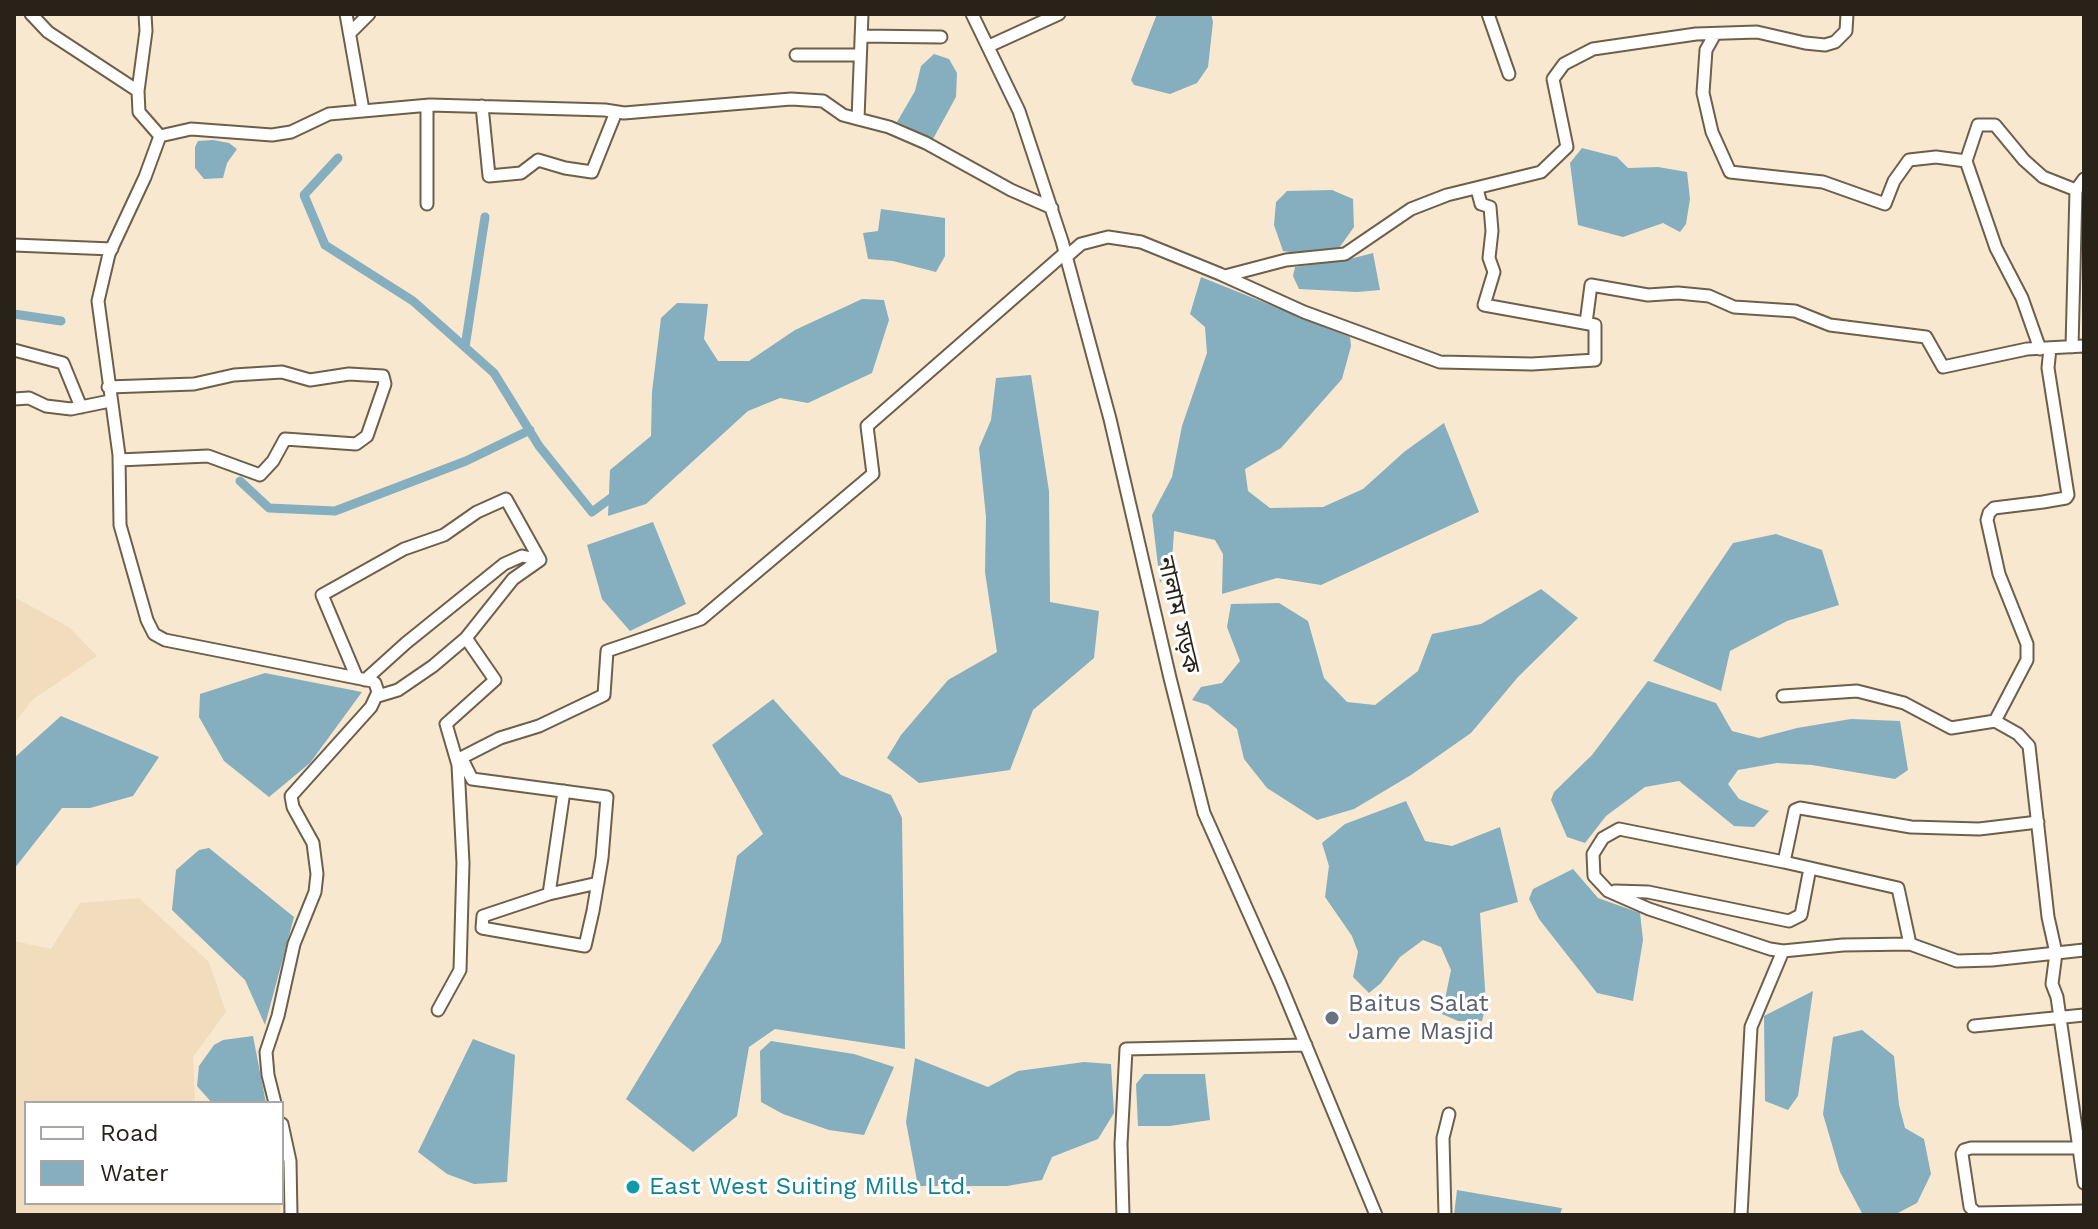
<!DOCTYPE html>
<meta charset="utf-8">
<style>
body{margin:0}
#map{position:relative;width:2098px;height:1229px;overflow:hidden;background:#f8e8d0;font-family:"Work Sans",sans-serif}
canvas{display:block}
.frame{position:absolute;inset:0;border:16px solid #282219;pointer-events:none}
.legend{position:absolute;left:24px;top:1101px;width:260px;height:104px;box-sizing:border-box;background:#fff;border:2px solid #a9a7a3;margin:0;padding:10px 14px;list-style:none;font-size:24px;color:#282219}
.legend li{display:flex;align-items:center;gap:16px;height:40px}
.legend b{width:40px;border:2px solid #a9a7a3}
</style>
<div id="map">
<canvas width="2098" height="1229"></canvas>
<div class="frame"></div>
<ul class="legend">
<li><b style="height:10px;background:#fff"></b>Road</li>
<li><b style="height:22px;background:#85aebf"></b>Water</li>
</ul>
</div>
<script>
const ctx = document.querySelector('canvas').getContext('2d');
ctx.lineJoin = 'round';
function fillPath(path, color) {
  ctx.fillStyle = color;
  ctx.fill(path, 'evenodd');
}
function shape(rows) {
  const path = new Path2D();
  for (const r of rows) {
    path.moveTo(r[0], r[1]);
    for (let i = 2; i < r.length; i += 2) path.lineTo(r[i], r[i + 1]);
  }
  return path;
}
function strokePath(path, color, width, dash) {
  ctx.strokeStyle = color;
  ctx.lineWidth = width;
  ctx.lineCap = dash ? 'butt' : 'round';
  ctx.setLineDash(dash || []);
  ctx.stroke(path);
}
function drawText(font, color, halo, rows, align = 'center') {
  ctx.font = font + ' "Work Sans","Noto Sans Bengali",sans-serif';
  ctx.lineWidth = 6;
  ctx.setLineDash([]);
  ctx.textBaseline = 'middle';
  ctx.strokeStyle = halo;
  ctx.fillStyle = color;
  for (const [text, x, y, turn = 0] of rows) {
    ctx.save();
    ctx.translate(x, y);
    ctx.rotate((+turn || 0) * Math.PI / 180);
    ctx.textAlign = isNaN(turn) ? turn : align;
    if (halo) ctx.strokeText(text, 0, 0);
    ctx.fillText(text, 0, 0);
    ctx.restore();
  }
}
fillPath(shape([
 [14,597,69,627,97,656,32,700,14,724],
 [139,898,209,962,226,1012,193,1057,195,1103,26,1103,26,1203,280,1203,280,1215,14,1215,14,941,51,949,80,903]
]), '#f1dcbe');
fillPath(shape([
 [1157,14,1211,14,1213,22,1208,67,1197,83,1170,94,1134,85,1131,80],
 [934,54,949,59,957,73,956,97,933,139,897,122,915,91,921,66],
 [213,140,229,143,237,149,227,163,223,178,204,179,195,168,195,147,198,141],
 [1582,148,1617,157,1628,168,1658,167,1687,172,1690,199,1686,224,1680,232,1663,223,1623,237,1578,225,1570,163],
 [1332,190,1353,199,1354,227,1339,248,1296,253,1283,251,1274,225,1276,202,1287,191],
 [881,209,945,218,945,256,936,272,893,261,868,259,863,233,878,231],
 [1373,253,1380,290,1357,292,1299,289,1293,276,1295,267,1346,260],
 [1201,277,1350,337,1351,346,1342,379,1281,448,1245,469,1248,491,1270,508,1323,507,1363,489,1404,452,1444,423,1479,512,1321,585,1277,578,1222,594,1223,554,1215,540,1174,531,1172,561,1160,583,1152,515,1172,477,1182,426,1207,353,1205,327,1190,314],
 [862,299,884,300,889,320,872,373,808,403,780,398,748,411,646,504,608,516,610,470,651,436,652,392,661,318,677,303,708,304,704,339,718,361,749,361,795,330],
 [1031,375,1049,491,1050,602,1099,611,1094,658,1033,710,1010,770,919,783,887,758,901,735,948,680,997,652,985,572,986,517,979,448,991,420,996,378],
 [653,522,686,604,630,631,602,599,587,545],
 [1776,534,1822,550,1839,605,1787,621,1730,651,1721,691,1653,661,1733,543],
 [1541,589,1578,618,1518,677,1471,733,1411,775,1354,809,1317,820,1267,788,1244,759,1237,729,1208,705,1192,700,1201,687,1222,683,1240,661,1227,627,1231,604,1279,603,1308,621,1324,678,1347,702,1375,705,1418,671,1432,634,1481,624],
 [265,673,362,692,310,763,269,797,224,761,199,717,200,694],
 [1648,681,1716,703,1732,731,1759,738,1797,728,1851,719,1900,721,1908,770,1895,779,1812,765,1777,763,1738,770,1728,784,1739,799,1769,811,1754,827,1734,826,1679,781,1645,787,1606,816,1585,843,1567,837,1551,800,1554,792,1592,755],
 [773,699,841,775,891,795,902,818,905,1049,775,1029,749,1047,737,1116,693,1152,626,1099,721,942,737,856,763,834,712,745],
 [61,716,159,757,133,796,90,808,62,808,14,869,14,758],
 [1406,801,1425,841,1452,846,1500,827,1518,902,1480,913,1486,1004,1482,1021,1458,1021,1442,1014,1451,970,1441,947,1423,940,1400,957,1381,983,1369,993,1353,977,1358,952,1352,936,1325,897,1329,866,1322,843,1345,824],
 [209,848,294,917,265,1025,245,980,172,910,176,870,199,850],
 [1573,869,1598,898,1640,913,1643,940,1633,1001,1597,993,1539,919,1529,899,1533,889],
 [1813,991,1798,1096,1788,1110,1765,1101,1764,1016],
 [1862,1030,1894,1056,1899,1105,1905,1128,1924,1139,1931,1174,1917,1203,1894,1215,1863,1215,1840,1172,1823,1114,1833,1037],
 [253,1036,266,1103,212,1103,197,1086,199,1066,214,1045,223,1040],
 [473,1039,515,1055,507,1182,474,1184,447,1174,418,1152],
 [771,1041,854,1054,894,1067,864,1135,829,1130,783,1114,761,1102,760,1051],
 [915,1058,988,1087,1018,1071,1084,1062,1111,1064,1114,1113,1098,1139,1052,1157,1042,1180,1007,1186,918,1186,906,1122],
 [1144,1074,1205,1074,1210,1120,1170,1126,1138,1126,1136,1084],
 [1457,1190,1561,1208,1562,1208,1560,1215,1454,1215]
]), '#85aebf');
strokePath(shape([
 [338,158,304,195,325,245,413,301,494,373,539,446,592,512,619,492],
 [14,314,61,321],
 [465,347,485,217],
 [240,481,269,508,335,511,466,461,530,430]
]), '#85aebf', 9);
const street = shape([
 [31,14,48,32,138,91],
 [145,14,146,31,138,91,139,112,160,136,145,177,109,254,98,301,119,455,120,525,147,620,154,634,165,640,372,681,375,683,378,692,371,707,291,796,293,807,313,843,317,874,315,892,294,944,278,1016,266,1052,268,1075,275,1103],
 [346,14,363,110],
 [862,14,858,119,889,127,926,143,1011,190,1052,208],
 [972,14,1019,111,1062,241,1110,419,1170,678,1204,813,1280,983,1376,1215],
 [1488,14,1509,74],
 [351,32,369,14],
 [1715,34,1706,50,1703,93,1712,132,1730,172,1823,182,1885,204,1894,181,1909,160,1936,157,1966,161,1978,125,1995,125,2024,160,2043,177,2076,190,2072,347],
 [861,36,941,37],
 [989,46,1059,14],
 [796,55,860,55],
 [427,106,427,204],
 [482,106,489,176,521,173,538,160,565,168,592,172,616,112],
 [160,136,191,129,272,135,291,132,329,114,430,105,605,110,624,113,791,99,823,101,843,115,858,119],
 [1966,161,1996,248,2022,298,2040,349],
 [2076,190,2084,179],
 [14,245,112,249],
 [1066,257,1081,244,1108,237,1141,242,1220,274,1304,312,1440,362,1532,364,1595,360,1595,325,1484,305,1494,272,1489,258,1492,231,1490,207,1481,204,1477,189],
 [1225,276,1286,260,1345,254,1411,209,1447,195,1541,172,1567,147,1553,79,1564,64,1593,49,1696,34,1757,32,1805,43,1825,45,1835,42,1846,31,1847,14],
 [1586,323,1591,285,1648,295,1678,293,1709,296,1734,307,1795,311,1830,325,1926,337,1943,367,2027,349,2084,346],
 [2050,348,2048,368,2068,495,2066,498,2043,502,1994,508,1989,513,1987,520,1999,574,2027,644,2027,660,1995,721,2018,734,2029,746,2048,917,2056,953,2052,984,2057,997,2084,1183],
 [14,350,63,363,81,407],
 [108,387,194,384,234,375,282,372,310,380,349,374,383,376,385,384,367,436,356,444,285,439,273,461,260,475,208,456,119,460],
 [14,399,29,398,46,406,71,409,110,401],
 [466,638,495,680,446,724,458,765,464,763,472,779,607,797,602,858,593,911,585,946,482,928,483,916,549,894,598,883],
 [357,678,322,595,404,549,444,535,477,512,506,499,540,560,522,556,504,564,406,643,365,680],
 [378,696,398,690,433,666,466,638,513,579,540,560],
 [1783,696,1857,691,1904,703,1951,728,1995,721],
 [457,760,500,738,539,726,604,695,607,651,701,619,873,474,867,426,1065,253],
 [1615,891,1648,892,1789,921,1801,915,1810,868],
 [549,894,564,791],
 [1910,944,1957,961,1992,960,2084,950],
 [1783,951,1770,949,1649,909,1608,891,1594,876,1593,854,1603,838,1619,829,1784,862],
 [438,1010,460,970,463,863,458,765],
 [1974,1026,2084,1015],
 [282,1124,290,1161,291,1215],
 [2083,1148,1971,1148,1964,1150,1962,1154,1970,1207,1976,1213,2084,1211],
 [1123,1215,1121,1144,1126,1049,1306,1045],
 [1445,1215,1443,1138,1449,1114],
 [1741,1215,1751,1027,1783,951,1843,945,1910,944,1898,888,1784,862,1795,810,1800,808,1911,827,1979,829,2038,822]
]);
strokePath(street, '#6d5f4a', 15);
strokePath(street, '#fff', 11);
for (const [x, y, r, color] of [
 [1332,1018,8,"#6b7280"],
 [633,1187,8,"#0f9aa8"]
]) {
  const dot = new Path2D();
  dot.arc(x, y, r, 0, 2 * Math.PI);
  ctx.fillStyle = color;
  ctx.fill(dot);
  strokePath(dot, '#fff', 3);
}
drawText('24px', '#282219', '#fff', [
 ["নালাম সড়ক",1178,615,77]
]);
drawText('24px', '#5b616d', '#fff', [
 ["Baitus Salat",1348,1004],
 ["Jame Masjid",1348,1032]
], 'left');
drawText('24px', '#0d838f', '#fff', [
 ["East West Suiting Mills Ltd.",649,1187]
], 'left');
</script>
